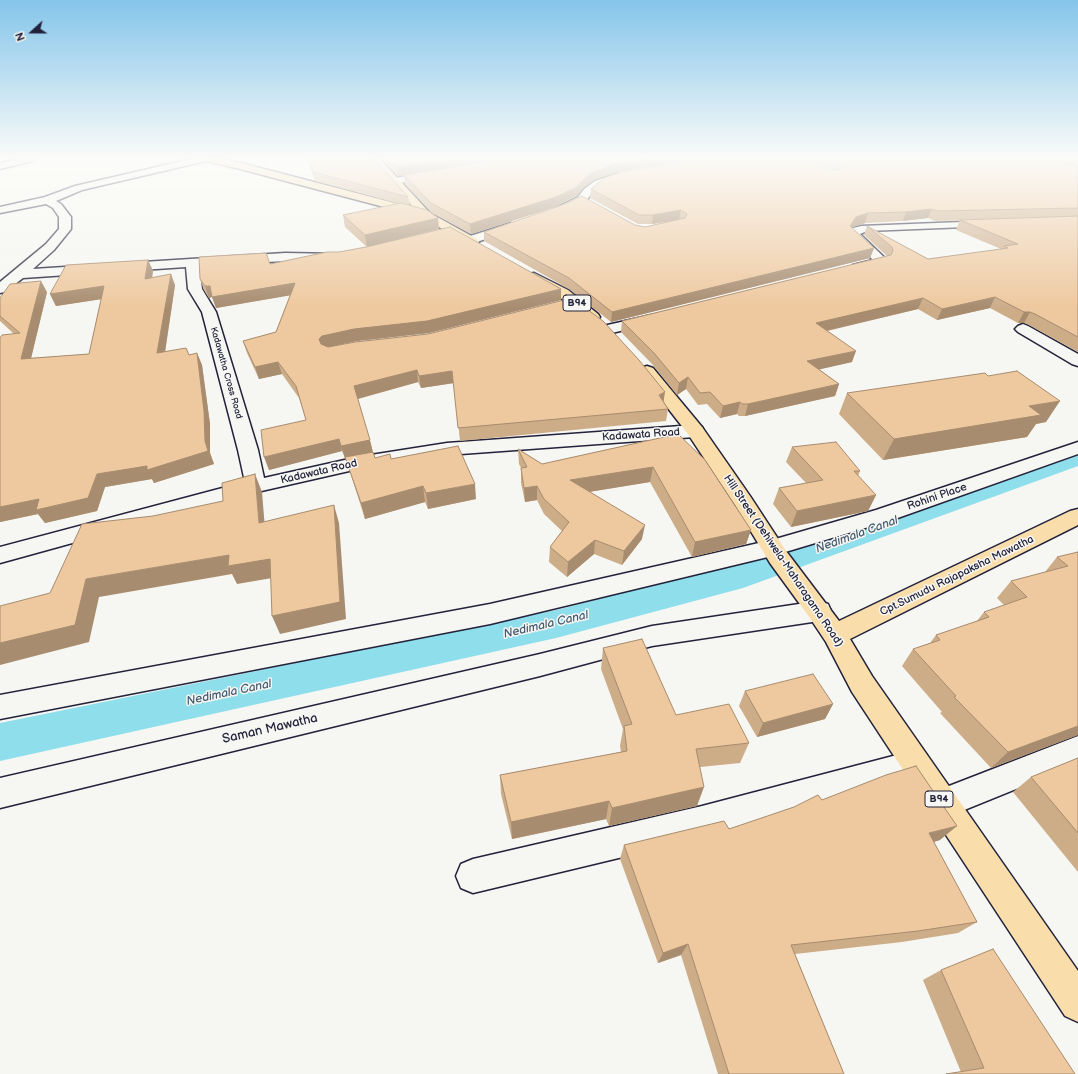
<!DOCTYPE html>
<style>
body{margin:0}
#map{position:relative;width:1078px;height:1074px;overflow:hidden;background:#f6f6f2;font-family:"Balsamiq Sans",sans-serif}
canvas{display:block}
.north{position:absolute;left:12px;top:12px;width:40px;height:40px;-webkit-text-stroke:3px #f6f6f2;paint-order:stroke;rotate:249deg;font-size:11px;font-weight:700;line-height:16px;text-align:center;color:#22223b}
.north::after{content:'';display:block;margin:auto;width:14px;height:18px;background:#22223b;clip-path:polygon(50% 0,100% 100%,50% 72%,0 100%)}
</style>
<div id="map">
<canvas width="1078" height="1074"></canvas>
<div class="north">N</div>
</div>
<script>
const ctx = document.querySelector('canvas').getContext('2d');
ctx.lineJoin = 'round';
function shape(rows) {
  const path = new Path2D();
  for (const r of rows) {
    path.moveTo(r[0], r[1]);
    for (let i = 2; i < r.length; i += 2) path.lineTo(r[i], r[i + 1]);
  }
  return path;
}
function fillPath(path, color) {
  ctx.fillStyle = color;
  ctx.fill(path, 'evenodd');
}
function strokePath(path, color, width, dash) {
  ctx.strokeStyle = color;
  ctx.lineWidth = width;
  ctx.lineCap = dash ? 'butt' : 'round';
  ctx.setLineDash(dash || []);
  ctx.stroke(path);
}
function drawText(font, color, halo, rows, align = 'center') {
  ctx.font = font + ' "Balsamiq Sans",sans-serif';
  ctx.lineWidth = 3;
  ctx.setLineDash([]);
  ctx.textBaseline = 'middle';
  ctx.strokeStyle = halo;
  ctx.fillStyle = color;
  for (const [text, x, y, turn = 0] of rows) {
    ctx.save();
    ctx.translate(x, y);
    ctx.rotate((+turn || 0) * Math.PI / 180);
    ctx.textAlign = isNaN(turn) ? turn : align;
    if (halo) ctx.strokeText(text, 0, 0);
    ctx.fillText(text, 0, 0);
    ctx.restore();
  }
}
fillPath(shape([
 [1078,447,1078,466,743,588,556,638,0,761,0,723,556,610,738,563,1078,447]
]), '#8fdeec');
const minor = shape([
 [18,159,35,159,33,161,0,169,0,163,18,159],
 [191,159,208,159,206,161,82,190,56,201,61,204,71,217,71,229,54,250,33,269,285,253,337,254,339,257,337,260,333,261,285,261,199,266,202,289,216,312,258,450,264,478,358,457,447,443,695,425,702,427,704,431,702,435,695,437,447,455,358,469,257,492,0,563,0,547,245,482,238,450,202,312,188,289,186,267,23,278,5,292,0,293,0,282,46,244,59,229,59,217,53,208,46,204,0,213,0,207,45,197,75,186,191,159],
 [434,172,438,173,439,175,438,177,394,184,389,181,394,178,434,172],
 [618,173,623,176,622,178,603,185,592,193,586,201,561,213,553,213,551,211,553,209,578,197,584,189,595,181,618,173],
 [987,221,991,222,993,224,991,226,867,231,860,234,888,261,887,264,858,272,853,271,851,268,853,265,873,260,848,235,853,228,861,226,987,221],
 [511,223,515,225,517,227,515,229,471,244,467,243,465,240,467,237,511,223],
 [652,315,657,316,659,319,657,322,608,334,603,332,600,329,603,326,652,315],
 [1023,324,1028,326,1078,354,1078,366,1072,364,1018,332,1015,329,1018,326,1023,324],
 [1078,442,1078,454,892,520,772,556,490,624,0,719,0,695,490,604,772,540,876,510,1078,442],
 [819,601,828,604,831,611,828,618,819,621,652,646,540,676,0,808,0,778,540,654,652,626,819,601],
 [1078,736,1078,764,942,819,931,815,927,804,931,793,1078,736],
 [916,750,926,754,931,764,926,774,702,838,473,893,461,888,456,876,461,864,473,859,702,806,916,750]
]);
const major = shape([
 [204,159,222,159,241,163,414,208,370,159,380,159,430,213,477,239,479,242,477,245,469,245,422,217,240,169,206,161,204,159],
 [534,273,568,290,598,314,600,317,598,320,593,321,588,320,558,296,529,280,527,277,529,274,534,273],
 [647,366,653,368,702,427,750,496,786,551,839,621,1070,511,1078,509,1078,525,850,639,872,676,1078,971,1078,1022,1065,1016,852,692,826,642,810,618,770,563,735,505,688,434,639,371,641,368,647,366]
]);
strokePath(minor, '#22223b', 3);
strokePath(major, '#22223b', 3);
fillPath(minor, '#f6f6f2');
fillPath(major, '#f9deab');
fillPath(shape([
 [307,159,374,159,408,197,410,206,439,229,367,247,345,227,343,215,400,204,315,181],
 [382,159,502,159,398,176],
 [809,159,1078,159,1078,352,1029,325,1024,323,1018,323,990,308,937,320,918,309,827,331,852,362,819,369,839,384,835,396,745,416,739,416,737,414,720,418,707,404,698,405,686,389,677,395,652,364,621,332,622,321,887,256,864,235,867,226,928,259,1001,249,956,230,960,220,975,220,935,221,928,218,903,221,865,223,853,227,852,228,874,248,870,258,611,322,569,289,484,241,484,232,635,225,645,227,671,221,652,224,638,224,590,198,591,189,833,170],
 [613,173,594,180,583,188,577,196,555,207,471,234,432,213,405,184,404,175],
 [148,260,153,271,152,278,175,285,165,352,186,348,189,355,197,353,202,365,210,424,210,453,214,464,154,483,152,479,105,487,97,511,45,523,38,514,0,522,0,338,14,334,0,321,0,298,47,292,31,358,89,354,101,299,56,306,50,294],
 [270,264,561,289,561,300,429,333,357,341,334,345,664,402,668,409,666,421,460,441,454,383,421,388,418,382,358,399,373,452,375,458,391,459,476,499,428,509,425,502,365,519,350,472,346,458,345,458,342,451,269,470,306,420,299,398,282,374,259,379,247,353,243,341,276,332,290,295,216,308,212,297,209,298,204,290,200,279],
 [847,393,1046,422,1036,424,1027,437,883,460,839,414],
 [678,434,751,530,746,544,692,557,650,482,589,492,642,539,622,565,594,554,567,577,549,562,550,547,562,531,544,514,537,500,525,502,521,483,521,468,519,464,518,449,542,464],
 [792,447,860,471,858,476,876,495,868,511,791,527,773,504,779,488,806,483,786,462],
 [1078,552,1078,735,991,768,940,713,942,712,902,666,913,649,930,643,936,635,977,621,984,612,1004,605,997,598,1011,581,1045,572,1057,557],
 [603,648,676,715,749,743,740,763,700,767,697,806,609,826,606,819,512,839,501,794,500,775,621,752,620,746,623,729,601,669],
 [745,691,833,704,825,719,757,737,739,706],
 [1078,758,1078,872,1013,792,1031,777],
 [822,800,940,840,934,842,977,922,958,933,902,942,795,954,844,1074,718,1074,681,955,658,963,620,859,624,845,729,829],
 [941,970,1075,1074,961,1072,923,980]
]), '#cdac88');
fillPath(shape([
 [450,159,502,159,398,176,397,167],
 [646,159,694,159,613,173,594,180,583,188,577,196,555,207,471,234,470,224,595,171,614,164],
 [932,209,928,218,903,221,906,212],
 [681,210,679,220,652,224,653,215],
 [868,213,865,223,853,227,847,235,850,226,856,217],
 [438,218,439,229,367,247,365,235],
 [874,248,870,258,611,322,612,312],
 [148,260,153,271,150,290,145,279],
 [171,274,175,285,163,365,157,353],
 [41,281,47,292,28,371,21,359],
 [295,283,298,294,216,308,212,297,209,298,205,286,210,286],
 [104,286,109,298,56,306,50,294],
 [561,289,561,300,429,333,357,341,325,348,322,351,319,339,322,336,354,329],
 [995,297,990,308,937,320,942,309],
 [923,298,918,309,813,334,816,323],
 [1024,312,1030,312,1024,323,1018,323],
 [856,351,852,362,804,373,807,361],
 [197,353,202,365,210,424,210,453,214,464,154,483,152,479,105,487,97,511,45,523,38,514,0,522,0,507,97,474,205,441],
 [278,362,282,374,259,379,255,367],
 [417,370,418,382,357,399,354,386],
 [452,371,454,383,421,388,419,376],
 [688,377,686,389,677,395,679,383],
 [839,384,835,396,745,416,748,404],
 [665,392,663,405,659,395],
 [1060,401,1046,422,1036,424,1027,437,883,460,894,439,1029,406],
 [740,402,737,414,720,418,723,406],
 [339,439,342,451,269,470,264,457],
 [370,440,373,453,345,458,341,446],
 [653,467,650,482,570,495,570,480],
 [255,474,262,492,266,541,259,523],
 [475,484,476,499,428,509,426,493],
 [423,486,425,502,365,519,361,503],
 [537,486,537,500,525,502,524,488],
 [876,495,868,511,791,527,797,511],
 [334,505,339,523,346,619,280,634,272,616],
 [645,525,642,539,622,565,624,551],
 [751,530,746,544,692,557,695,542],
 [595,540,594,554,567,577,568,562],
 [229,555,270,559,278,577,237,584,232,574,99,597,89,642,0,665,0,643,86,579],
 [833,704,825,719,757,737,763,723],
 [1078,726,1078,735,991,768,1008,752],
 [704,787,697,806,609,826,612,808],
 [609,801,606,819,512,839,511,822],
 [957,826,940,840,913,848,929,833],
 [688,944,681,955,658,963,663,953]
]), '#a78c6f');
const building = shape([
 [308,159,374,159,408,197,313,172,308,159],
 [389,159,450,159,397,167,389,159],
 [503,159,646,159,614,164,595,171,584,179,577,187,556,197,470,224,431,203,404,175,503,159],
 [699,159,809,159,830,170,838,170,841,167,839,163,830,159,1054,159,1078,167,1078,208,938,211,932,209,906,212,868,213,856,217,850,226,874,248,612,312,569,278,484,232,565,204,582,196,635,225,645,227,685,218,687,214,681,210,653,215,639,215,591,189,604,178,621,172,699,159],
 [401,203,427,210,438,218,365,235,343,215,401,203],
 [1078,216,1078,337,1035,314,1030,312,1024,312,995,297,942,309,923,298,816,323,856,351,807,361,839,384,748,404,742,404,740,402,723,406,710,392,700,393,688,377,679,383,654,353,622,321,891,255,893,251,892,247,867,226,928,259,1008,248,1004,246,1018,244,960,220,1078,216],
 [450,227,561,289,427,321,354,329,322,336,319,339,321,344,328,347,355,342,428,334,572,298,603,321,639,360,665,392,659,395,668,409,458,428,452,371,419,376,417,370,354,386,370,440,341,446,339,439,264,457,261,430,306,420,296,386,278,362,255,367,243,341,276,332,295,283,212,297,210,286,205,286,200,279,199,257,266,253,270,264,327,252,339,252,366,247,450,227],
 [148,260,145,279,171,274,157,353,186,348,189,355,197,353,204,411,205,441,208,451,147,470,147,466,97,474,88,498,36,510,39,499,0,507,0,338,2,335,20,333,0,316,0,298,10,284,41,281,21,359,89,354,104,286,50,294,66,265,148,260],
 [1017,371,1060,401,1029,406,1041,415,894,439,847,393,985,373,988,376,1017,371],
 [678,434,705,460,751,530,695,542,653,467,570,480,645,525,624,551,595,540,568,562,550,547,569,522,544,499,537,486,524,488,521,468,527,467,518,449,542,464,678,434],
 [836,442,860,471,854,471,876,495,797,511,779,488,823,480,792,447,836,442],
 [458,446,475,484,426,493,423,486,361,503,345,457,373,452,375,458,390,454,391,459,458,446],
 [255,474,259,523,334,505,340,602,272,616,270,559,228,566,229,555,86,579,75,625,0,643,0,606,50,593,82,524,153,516,223,501,222,483,255,474],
 [1078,552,1078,726,1008,752,954,697,956,696,913,649,940,640,936,635,989,617,984,612,1027,597,1011,581,1068,566,1057,557,1078,552],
 [642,639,676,715,729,704,749,743,696,749,704,787,612,808,609,801,511,822,500,775,627,751,624,726,632,724,603,648,642,639],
 [813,674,833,704,763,723,745,691,813,674],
 [1078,758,1078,833,1031,777,1078,758],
 [916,766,957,826,929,833,977,922,918,931,791,945,844,1074,729,1074,688,944,663,953,624,845,724,821,729,829,794,807,818,795,822,800,886,775,916,766],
 [993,949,1075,1074,946,1074,984,1068,941,970,993,949]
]);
fillPath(building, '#eec89e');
strokePath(building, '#a78c6f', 1);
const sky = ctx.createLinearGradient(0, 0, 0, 309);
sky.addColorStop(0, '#84c5ea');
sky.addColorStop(0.51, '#fbfbf9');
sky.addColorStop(1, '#fbfbf900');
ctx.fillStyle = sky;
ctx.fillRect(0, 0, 1078, 309);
drawText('9px', '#22223b', '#f6f6f2', [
 ["Kadawatha Cross Road",226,373,74]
]);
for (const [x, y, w] of [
 [577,303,28],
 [939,799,28]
]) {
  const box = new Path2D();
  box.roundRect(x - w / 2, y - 8, w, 16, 3);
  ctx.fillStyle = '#f6f6f2';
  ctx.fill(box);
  strokePath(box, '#22223b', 1);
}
drawText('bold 10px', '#22223b', null, [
 ["B94",577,303],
 ["B94",939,799]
]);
drawText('11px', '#22223b', '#f6f6f2', [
 ["Kadawata Road",641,435,-4],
 ["Kadawata Road",319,472,-13],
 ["Rohini Place",937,497,-19],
 ["Hill Street (Dehiwela-Maharagama Road)",783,561,56],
 ["Cpt.Sumudu Rajapaksha Mawatha",957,576,-26]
]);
drawText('italic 12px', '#435a70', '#f6f6f2', [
 ["Nedimala Canal",857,535,-20],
 ["Nedimala Canal",546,625,-13],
 ["Nedimala Canal",229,693,-12]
]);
drawText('13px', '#22223b', '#f6f6f2', [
 ["Saman Mawatha",270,729,-13]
]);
</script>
